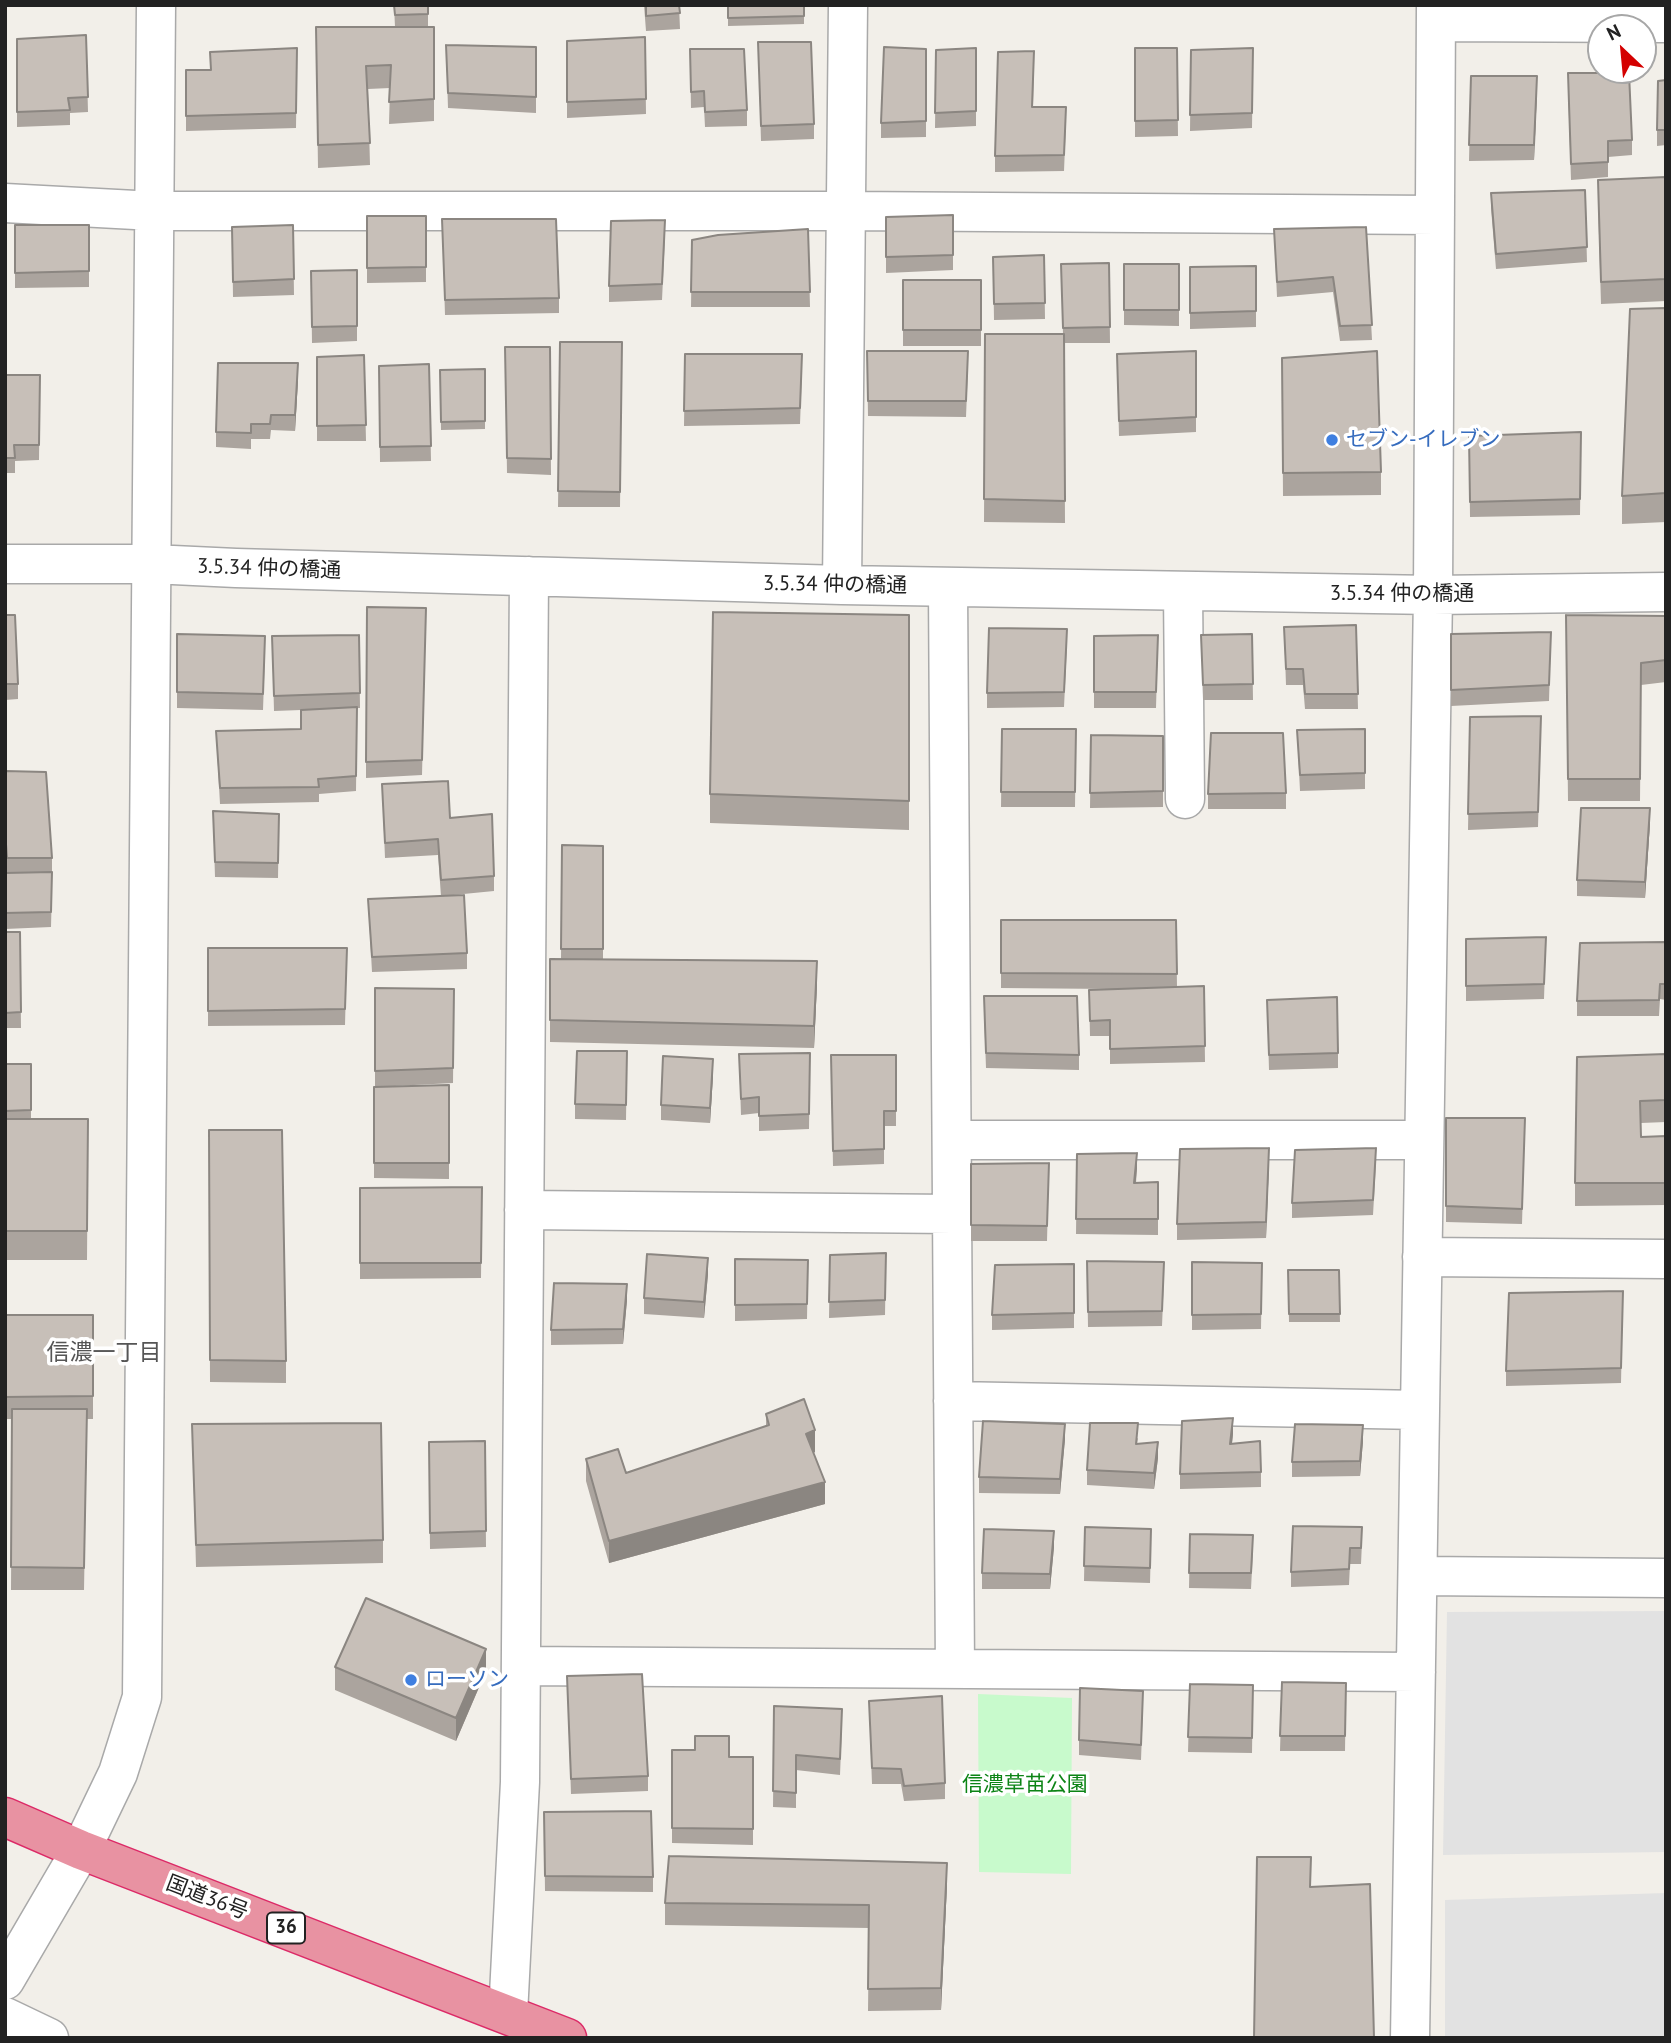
<!DOCTYPE html>
<meta charset="utf-8">
<style>
body{margin:0}
#map{position:relative;width:1671px;height:2043px;overflow:hidden;background:#f2efe9;font-family:"PT Sans",sans-serif}
canvas{display:block}
.frame{position:absolute;inset:0;border:7px solid #222;pointer-events:none}
.north{position:absolute;left:1587px;top:14px;width:70px;height:70px;box-sizing:border-box;background:#fff;border:2px solid #a7a7a7;border-radius:50%;rotate:334deg;font-size:19px;font-weight:700;line-height:28px;text-align:center;color:#222}
.north::after{content:'';display:block;margin:auto;width:24px;height:32px;background:#d40000;clip-path:polygon(50% 0,100% 100%,50% 72%,0 100%)}
</style>
<div id="map">
<canvas width="1671" height="2043"></canvas>
<div class="frame"></div>
<div class="north">N</div>
</div>
<script>
const ctx = document.querySelector('canvas').getContext('2d');
ctx.lineJoin = 'round';
function fillPath(path, color) {
  ctx.fillStyle = color;
  ctx.fill(path, 'evenodd');
}
function shape(rows) {
  const path = new Path2D();
  for (const r of rows) {
    path.moveTo(r[0], r[1]);
    for (let i = 2; i < r.length; i += 2) path.lineTo(r[i], r[i + 1]);
  }
  return path;
}
function strokePath(path, color, width, dash) {
  ctx.strokeStyle = color;
  ctx.lineWidth = width;
  ctx.lineCap = dash ? 'butt' : 'round';
  ctx.setLineDash(dash || []);
  ctx.stroke(path);
}
function drawText(font, color, halo, rows, align = 'center') {
  ctx.font = font + ' "PT Sans","Noto Sans JP",sans-serif';
  ctx.lineWidth = 7;
  ctx.setLineDash([]);
  ctx.textBaseline = 'middle';
  ctx.strokeStyle = halo;
  ctx.fillStyle = color;
  for (const [text, x, y, turn = 0] of rows) {
    ctx.save();
    ctx.translate(x, y);
    ctx.rotate((+turn || 0) * Math.PI / 180);
    ctx.textAlign = isNaN(turn) ? turn : align;
    if (halo) ctx.strokeText(text, 0, 0);
    ctx.fillText(text, 0, 0);
    ctx.restore();
  }
}
fillPath(shape([
 [978,1694,1072,1698,1071,1874,979,1872]
]), '#c8facc');
fillPath(shape([
 [1666,1611,1666,1852,1443,1855,1447,1612],
 [1666,1893,1666,2038,1445,2038,1445,1900]
]), '#e2e2e2');
const minor = shape([
 [1436,22,1666,23],
 [5,203,154,211,845,211,1435,215],
 [5,564,152,564,236,568,842,585,1433,595,1666,592],
 [842,585,848,5],
 [948,587,955,1669],
 [1183,591,1185,799],
 [952,1140,1424,1140],
 [524,1210,952,1214],
 [1422,1257,1666,1259],
 [953,1401,1420,1410],
 [1418,1576,1666,1578],
 [521,1666,1416,1672],
 [5,1980,81,1850,118,1773,142,1697,156,5],
 [508,2014,520,1782,529,576],
 [5,2017,49,2038],
 [1410,2038,1433,595,1436,5]
]);
const highway = shape([
 [5,1817,81,1850,567,2038]
]);
strokePath(minor, '#a9a9a9', 41);
strokePath(highway, '#dc2a67', 41);
strokePath(minor, '#fff', 38);
strokePath(highway, '#e892a2', 38);
fillPath(shape([
 [394,5,428,5,428,27,434,27,434,121,389,124,390,88,368,89,370,165,318,168,316,27,395,27],
 [644,5,679,5,680,29,646,31],
 [728,5,804,5,804,24,728,26],
 [86,35,88,112,70,113,70,125,17,127,17,39],
 [645,37,646,114,567,118,567,41],
 [758,42,814,124,814,139,761,141],
 [446,45,536,47,536,113,448,108],
 [297,48,296,128,186,131,186,70,210,70,210,52],
 [976,48,976,126,935,128,936,50],
 [1135,48,1177,48,1178,136,1135,137],
 [1253,48,1252,128,1190,131,1191,50],
 [690,49,747,110,747,126,705,127,704,107,691,108],
 [926,49,926,137,881,138,881,123],
 [1034,67,1033,107,1066,122,1064,171,995,172,995,156],
 [1471,76,1537,91,1534,160,1469,161],
 [1666,80,1666,145,1657,146,1657,130],
 [1568,88,1632,140,1632,155,1608,157,1608,177,1571,180],
 [1666,177,1666,301,1601,304,1598,202],
 [1585,190,1587,262,1496,269,1491,208,1491,193],
 [953,215,953,270,886,273,886,217],
 [367,216,426,216,426,282,367,283],
 [442,219,559,298,559,313,445,315],
 [15,225,89,225,89,287,15,288],
 [293,225,294,295,233,297,232,227],
 [1366,227,1372,340,1340,341,1333,292,1277,297,1274,229],
 [808,229,810,307,691,307,692,240],
 [665,236,662,300,609,302,609,286],
 [1044,255,1045,319,994,320,993,257],
 [1109,263,1110,343,1064,343,1065,523,984,522,985,334,1063,334,1061,264],
 [1124,264,1179,264,1179,326,1124,325],
 [1256,266,1256,327,1190,329,1190,267],
 [357,270,357,341,312,343,311,271],
 [903,280,981,280,981,346,903,346],
 [1666,308,1666,522,1622,524,1622,496],
 [560,342,622,342,620,507,558,507],
 [505,347,550,347,551,475,507,473],
 [867,351,968,367,966,417,868,416],
 [1196,351,1196,432,1119,436,1117,354],
 [685,354,802,370,800,424,684,426],
 [364,355,366,441,317,441,317,357],
 [1282,358,1381,472,1381,495,1283,496],
 [429,364,431,461,380,462,379,366],
 [485,369,485,429,441,430,440,370],
 [5,375,40,375,39,460,15,461,15,473,5,473],
 [298,379,295,431,271,430,270,439,251,439,251,449,216,447,216,432],
 [1581,432,1580,515,1470,517,1469,436],
 [426,608,422,775,366,778,366,762],
 [5,615,18,684,18,699,5,700],
 [909,615,909,830,710,823,710,794],
 [1566,615,1666,616,1666,682,1641,685,1640,801,1568,801],
 [1356,625,1358,709,1305,709,1303,685,1286,685,1284,627],
 [1551,632,1549,701,1451,706,1451,634],
 [177,634,265,652,263,710,177,708],
 [1252,634,1253,700,1203,700,1201,635],
 [359,635,360,708,357,708,356,791,319,794,319,802,220,804,216,731,301,729,301,710,274,711,272,636],
 [1158,635,1156,708,1094,708,1094,636],
 [1067,644,1064,707,987,708,987,693],
 [1541,716,1538,827,1468,830,1470,717],
 [1002,729,1076,729,1075,807,1001,807],
 [1365,729,1365,789,1300,791,1297,730],
 [1091,735,1163,736,1163,807,1090,808],
 [5,771,52,858,52,887,51,927,5,929,5,873,7,873,6,860,5,860],
 [382,784,450,818,494,876,494,891,443,896,467,953,467,969,372,972,368,899,441,896,438,855,385,858],
 [1286,793,1286,809,1208,809,1208,794],
 [213,811,279,814,278,878,215,877],
 [1650,823,1645,898,1577,896,1577,880],
 [562,845,603,846,603,959,817,984,814,1048,550,1042,550,959,561,959],
 [1001,920,1176,920,1177,987,1204,986,1205,1062,1110,1064,1110,1036,1090,1036,1089,990,1111,989,1001,988],
 [5,932,20,932,21,1028,5,1028],
 [1546,937,1544,999,1466,1001,1466,939],
 [1666,942,1666,1000,1660,999,1659,1016,1577,1016,1577,1001],
 [208,948,347,948,345,1025,208,1026],
 [375,988,454,989,453,1083,375,1087],
 [1267,1000,1338,1053,1338,1068,1269,1070],
 [984,1012,1079,1055,1079,1070,986,1068],
 [627,1051,626,1120,575,1119,575,1104],
 [810,1053,809,1129,759,1131,759,1113,741,1115,739,1054],
 [1666,1054,1666,1122,1641,1123,1641,1137,1666,1136,1666,1205,1575,1206,1575,1183],
 [831,1055,896,1055,896,1126,884,1126,884,1164,833,1166],
 [5,1064,31,1064,31,1119,88,1119,87,1260,5,1260],
 [713,1075,710,1123,661,1120,661,1105],
 [449,1085,449,1179,374,1178,374,1087],
 [1446,1118,1525,1118,1522,1224,1446,1222],
 [209,1130,286,1361,286,1383,210,1382],
 [1077,1154,1137,1168,1136,1183,1158,1182,1158,1235,1076,1234],
 [1049,1163,1047,1241,971,1241,971,1164],
 [1269,1163,1266,1238,1177,1240,1177,1224],
 [1376,1163,1373,1215,1292,1218,1292,1203],
 [482,1187,481,1278,360,1279,360,1188],
 [886,1253,885,1315,829,1318,830,1255],
 [735,1259,808,1260,807,1319,735,1321],
 [1087,1261,1164,1277,1162,1326,1088,1327],
 [1192,1262,1262,1263,1261,1329,1192,1330],
 [1074,1264,1074,1328,992,1330,992,1315],
 [1288,1270,1339,1270,1340,1322,1289,1322],
 [708,1274,704,1318,644,1314,644,1298],
 [1623,1291,1621,1383,1506,1386,1506,1371],
 [627,1300,623,1344,551,1345,551,1330],
 [5,1315,93,1315,93,1419,87,1419,84,1590,11,1590,12,1419,5,1419],
 [766,1414,815,1452,813,1453,825,1504,609,1563,586,1481,586,1459,626,1473,766,1426],
 [192,1424,383,1540,383,1563,196,1567],
 [1233,1434,1232,1444,1261,1472,1261,1487,1180,1489,1180,1474],
 [1138,1438,1137,1444,1158,1458,1154,1489,1087,1485,1087,1470],
 [1065,1439,1060,1494,979,1493,979,1477],
 [485,1441,486,1547,430,1549,429,1442],
 [1363,1441,1360,1476,1292,1477,1292,1462],
 [1085,1527,1151,1544,1150,1583,1084,1581],
 [1190,1534,1253,1550,1251,1589,1189,1588],
 [1362,1542,1361,1564,1350,1564,1349,1585,1291,1587,1291,1572],
 [1054,1547,1050,1589,982,1589,982,1573],
 [335,1667,486,1671,456,1741,335,1690],
 [567,1676,648,1776,648,1791,571,1794],
 [1282,1682,1346,1683,1345,1751,1280,1751],
 [1190,1684,1253,1685,1252,1753,1188,1752],
 [869,1701,945,1783,945,1799,904,1801,901,1784,872,1784],
 [774,1706,842,1724,840,1775,796,1770,796,1808,773,1807],
 [1143,1707,1141,1760,1079,1755,1079,1740],
 [672,1750,729,1757,753,1757,753,1845,672,1843],
 [544,1812,653,1877,653,1892,545,1891],
 [947,1885,941,2010,868,2011,869,1928,665,1925,665,1903]
]), '#aba49e');
fillPath(shape([
 [1537,76,1537,91,1534,160,1534,145],
 [298,363,298,379,295,431,295,415],
 [1650,808,1650,823,1645,898,1645,882],
 [817,961,817,984,814,1048,814,1026],
 [713,1059,713,1075,710,1123,710,1108],
 [1269,1148,1269,1163,1266,1238,1266,1222],
 [1137,1153,1137,1168,1134,1199,1134,1183],
 [708,1258,708,1274,704,1318,704,1302],
 [627,1284,627,1300,623,1344,623,1329],
 [1233,1418,1233,1434,1230,1459,1230,1444],
 [1065,1424,1065,1439,1060,1494,1060,1479],
 [1363,1425,1363,1441,1360,1476,1360,1461],
 [815,1430,815,1452,806,1456,806,1434],
 [1158,1442,1158,1458,1154,1489,1154,1473],
 [825,1482,825,1504,609,1563,609,1541],
 [1054,1531,1054,1547,1050,1589,1050,1574],
 [486,1649,486,1671,456,1741,456,1718],
 [947,1863,947,1885,941,2010,941,1988]
]), '#8b8681');
const building = shape([
 [394,5,428,5,428,14,395,15,394,5],
 [646,5,679,5,680,13,646,16,646,5],
 [728,5,804,5,804,16,728,18,728,5],
 [316,27,434,27,434,99,389,102,391,65,366,66,370,143,318,145,316,27],
 [86,35,88,97,68,98,70,110,17,112,17,39,86,35],
 [645,37,646,99,567,102,567,41,645,37],
 [758,42,811,42,814,124,761,126,758,42],
 [446,45,536,47,536,97,448,93,446,45],
 [884,47,926,49,926,121,881,123,884,47],
 [297,48,296,113,186,116,186,70,211,70,210,52,297,48],
 [976,48,976,111,935,113,936,50,976,48],
 [1135,48,1177,48,1178,120,1135,121,1135,48],
 [1253,48,1252,113,1190,115,1191,50,1253,48],
 [690,49,744,49,747,110,705,112,704,91,691,92,690,49],
 [1034,51,1032,107,1066,107,1064,155,995,156,998,52,1034,51],
 [1568,73,1629,73,1632,140,1608,141,1608,162,1571,164,1568,73],
 [1471,76,1537,76,1534,145,1469,145,1471,76],
 [1666,80,1666,130,1657,130,1658,81,1666,80],
 [1666,177,1666,279,1601,282,1598,180,1666,177],
 [1585,190,1587,247,1496,254,1491,193,1585,190],
 [953,215,953,255,886,257,886,217,953,215],
 [367,216,426,216,426,267,367,268,367,216],
 [442,219,556,219,559,298,445,300,442,219],
 [665,220,662,284,609,286,611,221,665,220],
 [15,225,89,225,89,271,15,273,15,225],
 [293,225,294,279,233,282,232,227,293,225],
 [1366,227,1372,325,1340,326,1333,277,1277,282,1274,229,1366,227],
 [808,229,810,292,691,292,692,240,718,235,808,229],
 [1044,255,1045,303,994,304,993,257,1044,255],
 [1109,263,1110,327,1063,328,1061,264,1109,263],
 [1124,264,1179,264,1179,310,1124,310,1124,264],
 [1256,266,1256,311,1190,313,1190,267,1256,266],
 [357,270,357,326,312,327,311,271,357,270],
 [903,280,981,280,981,330,903,330,903,280],
 [1666,308,1666,493,1622,496,1630,309,1666,308],
 [985,334,1064,334,1065,501,984,499,985,334],
 [560,342,622,342,620,492,558,491,560,342],
 [505,347,550,347,551,459,507,458,505,347],
 [867,351,968,351,966,401,868,401,867,351],
 [1196,351,1196,417,1119,421,1117,354,1196,351],
 [1377,351,1381,472,1283,473,1282,358,1377,351],
 [685,354,802,354,800,408,684,411,685,354],
 [364,355,366,425,317,426,317,357,364,355],
 [218,363,298,363,295,415,271,415,270,424,251,424,251,433,216,432,218,363],
 [429,364,431,446,380,447,379,366,429,364],
 [485,369,485,421,441,422,440,370,485,369],
 [5,375,40,375,39,445,14,445,15,458,5,458,5,375],
 [1581,432,1580,499,1470,502,1469,436,1581,432],
 [367,607,426,608,422,760,366,762,367,607],
 [713,612,909,615,909,801,710,794,713,612],
 [5,615,15,615,18,684,5,684,5,615],
 [1566,615,1666,616,1666,660,1641,663,1640,779,1568,779,1566,615],
 [1356,625,1358,694,1305,694,1303,669,1286,669,1284,627,1356,625],
 [989,628,1067,629,1064,692,987,693,989,628],
 [1551,632,1549,685,1451,690,1451,634,1551,632],
 [177,634,265,636,263,694,177,692,177,634],
 [1252,634,1253,684,1203,685,1201,635,1252,634],
 [359,635,360,693,274,696,272,636,359,635],
 [1158,635,1156,692,1094,692,1094,636,1158,635],
 [357,707,356,776,318,779,319,787,220,788,216,731,301,729,301,710,357,707],
 [1541,716,1538,812,1468,814,1470,717,1541,716],
 [1002,729,1076,729,1075,792,1001,792,1002,729],
 [1365,729,1365,773,1300,775,1297,730,1365,729],
 [1211,733,1283,733,1286,793,1208,794,1211,733],
 [1091,735,1163,736,1163,791,1090,793,1091,735],
 [5,771,46,772,52,858,7,858,6,844,5,844,5,771],
 [448,781,450,818,492,814,494,876,441,880,438,839,385,843,382,784,448,781],
 [1581,808,1650,808,1645,882,1577,880,1581,808],
 [213,811,279,814,278,863,215,862,213,811],
 [562,845,603,846,603,949,561,949,562,845],
 [52,872,51,912,5,913,5,873,52,872],
 [464,895,467,953,372,957,368,899,464,895],
 [1001,920,1176,920,1177,974,1001,973,1001,920],
 [5,932,20,932,21,1012,5,1013,5,932],
 [1546,937,1544,984,1466,986,1466,939,1546,937],
 [1666,942,1666,984,1660,984,1659,1000,1577,1001,1580,943,1666,942],
 [208,948,347,948,345,1009,208,1011,208,948],
 [550,959,817,961,814,1026,550,1020,550,959],
 [1204,986,1205,1046,1110,1049,1110,1020,1090,1021,1089,990,1204,986],
 [375,988,454,989,453,1068,375,1071,375,988],
 [984,996,1077,996,1079,1055,986,1053,984,996],
 [1337,997,1338,1053,1269,1055,1267,1000,1337,997],
 [577,1051,627,1051,626,1105,575,1104,577,1051],
 [810,1053,809,1114,759,1116,759,1097,741,1099,739,1054,810,1053],
 [1666,1054,1666,1100,1640,1101,1641,1137,1666,1136,1666,1183,1575,1183,1577,1057,1666,1054],
 [831,1055,896,1055,896,1111,884,1111,884,1149,833,1151,831,1055],
 [663,1056,713,1059,710,1108,661,1105,663,1056],
 [5,1064,31,1064,31,1110,5,1111,5,1064],
 [449,1085,449,1163,374,1163,374,1087,449,1085],
 [1446,1118,1525,1118,1522,1209,1446,1206,1446,1118],
 [5,1119,88,1119,87,1231,5,1231,5,1119],
 [209,1130,282,1130,286,1361,210,1360,209,1130],
 [1269,1148,1266,1222,1177,1224,1180,1149,1269,1148],
 [1376,1148,1373,1200,1292,1203,1295,1150,1376,1148],
 [1137,1153,1134,1183,1158,1182,1158,1219,1076,1219,1077,1154,1137,1153],
 [1049,1163,1047,1226,971,1225,971,1164,1049,1163],
 [482,1187,481,1263,360,1263,360,1188,482,1187],
 [886,1253,885,1300,829,1302,830,1255,886,1253],
 [647,1254,708,1258,704,1302,644,1298,647,1254],
 [735,1259,808,1260,807,1304,735,1305,735,1259],
 [1087,1261,1164,1262,1162,1311,1088,1312,1087,1261],
 [1192,1262,1262,1263,1261,1314,1192,1315,1192,1262],
 [1074,1264,1074,1313,992,1315,995,1265,1074,1264],
 [1288,1270,1339,1270,1340,1314,1289,1314,1288,1270],
 [554,1283,627,1284,623,1329,551,1330,554,1283],
 [1623,1291,1621,1368,1506,1371,1509,1293,1623,1291],
 [5,1315,93,1315,93,1396,5,1397,5,1315],
 [804,1399,815,1430,806,1434,825,1482,609,1541,586,1459,618,1449,626,1473,769,1425,766,1414,804,1399],
 [12,1409,87,1409,84,1568,11,1567,12,1409],
 [1233,1418,1230,1444,1260,1441,1261,1472,1180,1474,1182,1421,1233,1418],
 [983,1421,1065,1424,1060,1479,979,1477,983,1421],
 [381,1423,383,1540,196,1545,192,1424,381,1423],
 [1090,1423,1138,1423,1136,1444,1158,1442,1154,1473,1087,1470,1090,1423],
 [1295,1424,1363,1425,1360,1461,1292,1462,1295,1424],
 [485,1441,486,1531,430,1533,429,1442,485,1441],
 [1293,1526,1362,1527,1361,1548,1350,1548,1349,1569,1291,1572,1293,1526],
 [1085,1527,1151,1529,1150,1568,1084,1566,1085,1527],
 [984,1529,1054,1531,1050,1574,982,1573,984,1529],
 [1190,1534,1253,1535,1251,1573,1189,1573,1190,1534],
 [366,1598,486,1649,456,1718,335,1667,366,1598],
 [642,1674,648,1776,571,1779,567,1676,642,1674],
 [1282,1682,1346,1683,1345,1736,1280,1736,1282,1682],
 [1190,1684,1253,1685,1252,1738,1188,1737,1190,1684],
 [1080,1688,1143,1691,1141,1745,1079,1740,1080,1688],
 [942,1696,945,1783,904,1786,901,1769,872,1768,869,1701,942,1696],
 [774,1706,842,1709,840,1759,796,1755,796,1793,773,1791,774,1706],
 [695,1736,729,1736,729,1757,753,1757,753,1829,672,1828,672,1750,695,1750,695,1736],
 [651,1811,653,1877,545,1876,544,1812,651,1811],
 [669,1856,947,1863,941,1988,868,1989,869,1905,665,1903,669,1856],
 [1257,1857,1311,1857,1310,1887,1370,1884,1374,2038,1254,2038,1257,1857]
]);
fillPath(building, '#c7bfb8');
strokePath(building, '#8b8681', 2);
for (const [x, y, r, color] of [
 [1332,440,7,"#3f7fe0"],
 [411,1680,7,"#3f7fe0"]
]) {
  const dot = new Path2D();
  dot.arc(x, y, r, 0, 2 * Math.PI);
  ctx.fillStyle = color;
  ctx.fill(dot);
  strokePath(dot, '#fff', 2.5);
}
for (const [x, y, w] of [
 [286,1928,38]
]) {
  const box = new Path2D();
  box.roundRect(x - w / 2, y - 15.5, w, 31, 5);
  ctx.fillStyle = '#fff';
  ctx.fill(box);
  strokePath(box, '#222', 2);
}
drawText('bold 19px', '#222', null, [
 ["36",286,1928]
]);
drawText('21px', '#366cbe', '#fff', [
 ["セブン-イレブン",1346,440],
 ["ローソン",425,1680]
], 'left');
drawText('21px', '#222', '#fff', [
 ["3.5.34 仲の橋通",269,569,2],
 ["3.5.34 仲の橋通",835,585,1],
 ["3.5.34 仲の橋通",1402,594],
 ["国道36号",207,1898,21]
]);
drawText('21px', '#0c8416', '#fff', [
 ["信濃草苗公園",1025,1785]
]);
drawText('23px', '#555', '#fff', [
 ["信濃一丁目",104,1353]
]);
</script>
